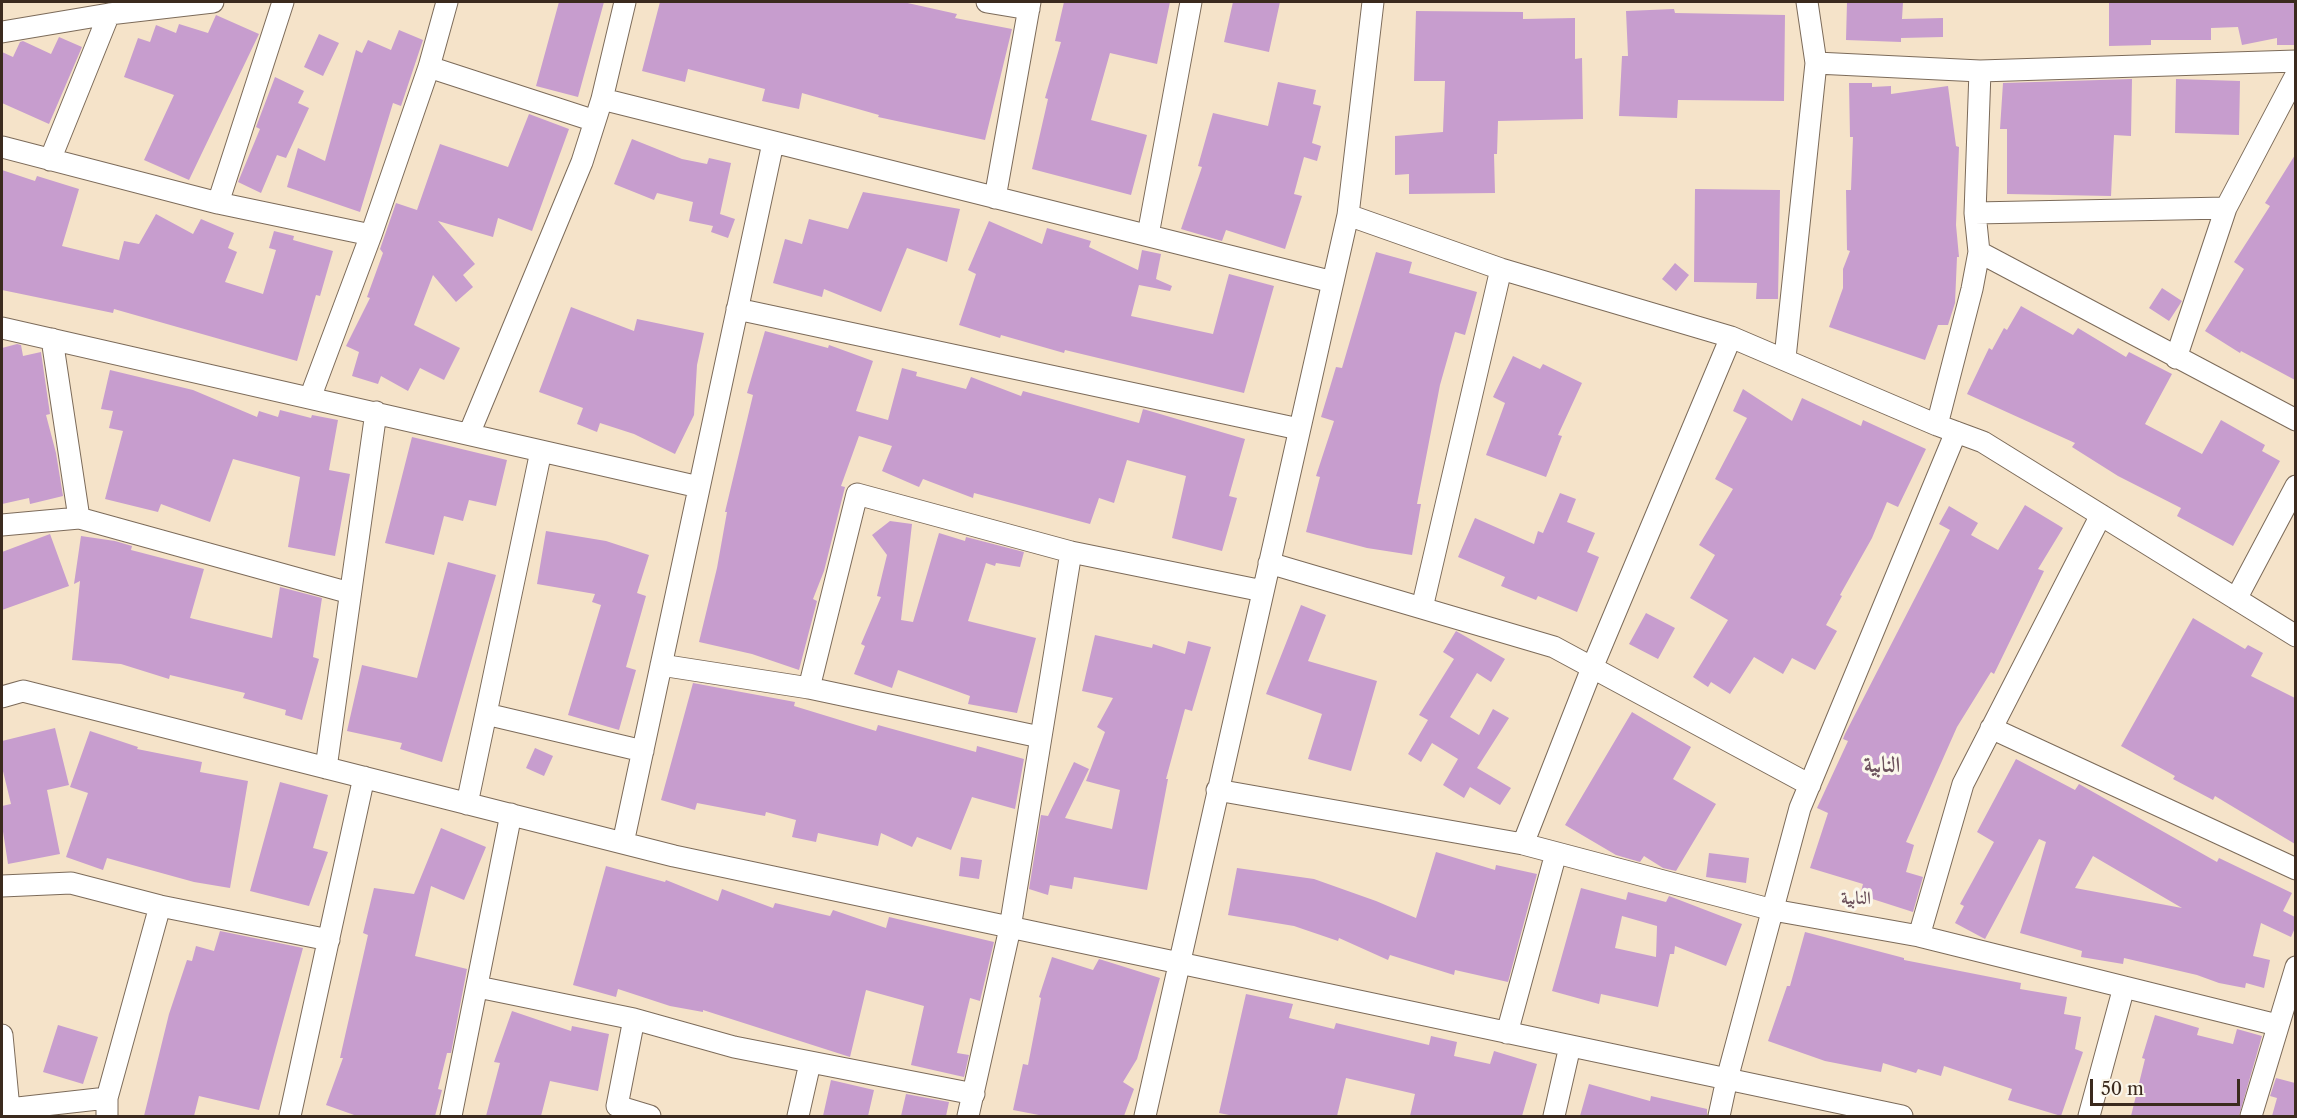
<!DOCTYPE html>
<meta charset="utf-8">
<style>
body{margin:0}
#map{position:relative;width:2297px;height:1118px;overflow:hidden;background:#f5e3c9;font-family:"Libre Caslon Text",serif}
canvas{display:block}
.frame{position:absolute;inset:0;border:3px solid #3b2a1e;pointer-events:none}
.scale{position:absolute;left:2090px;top:1079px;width:150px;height:27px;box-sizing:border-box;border:3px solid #3b2a1e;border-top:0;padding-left:8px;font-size:18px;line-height:21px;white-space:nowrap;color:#3b2a1e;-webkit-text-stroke:4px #fbf7ec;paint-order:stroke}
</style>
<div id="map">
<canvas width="2297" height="1118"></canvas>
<div class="frame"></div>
<div class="scale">50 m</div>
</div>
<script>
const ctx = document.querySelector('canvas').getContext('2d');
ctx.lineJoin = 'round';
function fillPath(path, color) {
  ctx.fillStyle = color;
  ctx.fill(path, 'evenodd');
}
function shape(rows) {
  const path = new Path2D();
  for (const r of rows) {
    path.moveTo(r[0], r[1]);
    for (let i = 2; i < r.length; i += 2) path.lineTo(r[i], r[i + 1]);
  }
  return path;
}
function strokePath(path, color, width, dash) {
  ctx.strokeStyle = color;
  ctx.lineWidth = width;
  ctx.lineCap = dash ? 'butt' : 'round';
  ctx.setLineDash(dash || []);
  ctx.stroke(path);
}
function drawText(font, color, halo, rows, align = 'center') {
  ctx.font = font + ' "Libre Caslon Text",Amiri,serif';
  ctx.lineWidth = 6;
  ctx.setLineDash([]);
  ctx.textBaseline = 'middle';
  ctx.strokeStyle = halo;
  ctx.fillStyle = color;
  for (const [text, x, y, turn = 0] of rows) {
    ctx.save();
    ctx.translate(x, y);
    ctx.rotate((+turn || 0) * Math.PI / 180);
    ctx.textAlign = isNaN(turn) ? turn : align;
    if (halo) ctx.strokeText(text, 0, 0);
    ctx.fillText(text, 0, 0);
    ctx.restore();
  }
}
fillPath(shape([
 [559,2,604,2,578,97,536,86],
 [660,2,903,2,957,14,955,18,1012,29,985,140,878,117,879,115,802,93,799,109,762,101,765,89,688,69,685,82,642,71],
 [1064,2,1170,2,1157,64,1110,53,1091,120,1147,135,1131,195,1032,169,1048,99,1045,98,1061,42,1055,41],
 [1233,2,1280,2,1269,52,1224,42],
 [1847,2,1903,2,1902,19,1943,18,1943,37,1901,38,1901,42,1846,40],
 [2109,2,2294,2,2295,45,2277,45,2277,38,2242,45,2238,27,2211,28,2211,40,2151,40,2151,45,2109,46],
 [1674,9,1675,13,1785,15,1784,101,1678,100,1677,118,1619,116,1622,56,1628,56,1626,11],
 [1416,11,1523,12,1523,19,1575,18,1575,59,1582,58,1583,119,1498,121,1497,154,1494,154,1495,193,1409,194,1409,174,1395,175,1395,136,1443,132,1445,81,1414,81],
 [216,15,259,34,189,180,144,160,174,95,124,77,138,38,150,42,156,25,176,33,179,24,208,33],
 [399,30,423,40,401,106,393,103,360,212,287,187,298,148,325,161,356,50,362,53,368,40,391,50],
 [319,34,339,43,323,76,304,67],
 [59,37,82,47,49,124,2,103,2,52,13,57,20,42,23,41,51,54],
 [275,77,304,91,298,103,309,108,286,158,277,155,261,193,238,182,260,129,256,127],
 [2132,79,2131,136,2114,135,2111,196,2007,194,2007,129,2000,129,2003,83],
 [2176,79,2240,81,2239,135,2175,133],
 [1278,82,1316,90,1313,104,1321,106,1312,143,1321,146,1317,161,1304,157,1294,194,1302,196,1285,249,1226,230,1222,241,1181,229,1202,167,1198,166,1213,113,1268,126],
 [1849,83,1872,83,1872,87,1891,86,1891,94,1948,86,1956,146,1959,147,1956,225,1959,257,1957,257,1955,303,1948,325,1938,325,1925,360,1829,327,1843,288,1843,269,1850,251,1847,250,1846,190,1851,190,1853,137,1850,137],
 [529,114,569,129,532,231,498,218,493,237,438,221,475,264,463,275,473,287,456,302,433,275,414,325,460,348,444,380,420,368,408,391,381,376,378,384,352,376,359,352,346,346,370,298,367,297,383,253,380,249,396,203,417,210,440,144,508,167],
 [632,139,682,159,707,164,709,158,731,163,720,214,735,219,728,238,711,232,713,226,689,221,693,202,657,193,654,200,614,184],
 [2295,155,2295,380,2241,351,2240,353,2205,331,2244,269,2234,262,2270,206,2265,203],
 [2,170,35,181,37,176,79,189,62,246,119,260,124,241,139,244,156,214,193,234,201,219,234,233,228,248,237,252,225,282,263,294,276,250,269,248,274,231,294,236,293,240,333,251,320,296,316,295,297,361,114,309,113,313,2,290],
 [1695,189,1780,190,1778,299,1756,299,1757,283,1694,282],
 [863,192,960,209,947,262,907,248,881,312,824,289,822,297,773,283,785,239,802,244,809,219,848,229],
 [989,221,1042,244,1047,228,1091,241,1089,247,1138,270,1142,250,1161,254,1156,279,1172,286,1170,291,1139,285,1131,316,1213,334,1229,274,1274,286,1244,393,1065,350,1064,353,1001,335,1000,338,959,325,976,274,968,270],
 [1376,252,1412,262,1409,273,1477,292,1465,335,1455,332,1440,385,1417,504,1421,504,1412,555,1367,548,1306,532,1320,477,1316,476,1334,421,1321,417,1336,367,1342,368],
 [1675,263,1689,275,1676,291,1662,279],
 [2162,288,2182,301,2169,321,2149,308],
 [2021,306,2073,335,2078,328,2126,357,2129,352,2172,374,2145,424,2202,454,2221,420,2265,445,2262,451,2280,461,2233,546,2177,516,2181,508,2118,476,2072,447,2075,443,1967,394,1989,348,1992,350,2004,328,2007,330],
 [571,307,634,331,637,319,704,333,697,365,694,415,675,454,634,434,600,423,597,432,577,424,583,408,539,392],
 [765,331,828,348,829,345,873,361,856,411,888,420,902,368,917,372,916,376,966,389,971,377,1021,396,1023,391,1139,423,1143,409,1245,439,1229,496,1237,498,1222,551,1172,538,1186,476,1127,460,1114,503,1099,498,1090,524,974,493,973,498,923,479,919,487,882,471,892,446,859,436,841,486,845,487,824,571,813,599,817,601,799,670,752,654,699,642,717,568,727,512,725,512,753,395,747,393],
 [17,344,21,345,23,356,41,352,50,414,46,415,56,453,63,496,30,504,29,498,2,504,2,348],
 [1513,356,1540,369,1543,364,1582,383,1558,435,1562,436,1546,477,1486,455,1505,403,1493,397],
 [110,370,193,390,257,417,259,411,278,417,280,410,311,418,312,415,338,420,329,470,350,474,335,556,288,547,300,477,233,459,210,522,161,504,158,512,105,499,123,431,109,428,113,411,101,409],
 [1743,389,1792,421,1802,398,1861,426,1863,420,1926,449,1898,507,1887,502,1872,538,1840,595,1842,596,1826,625,1837,631,1815,670,1792,658,1783,674,1754,657,1730,694,1711,682,1708,687,1693,677,1728,620,1690,598,1715,555,1699,545,1733,489,1715,479,1747,418,1733,411],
 [412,437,507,460,496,506,469,500,463,521,444,516,434,555,385,543],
 [1560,493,1576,499,1567,522,1595,533,1587,552,1599,557,1577,612,1538,596,1536,600,1501,586,1505,577,1458,557,1475,518,1534,544,1538,531,1543,533],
 [2025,505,2063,528,2038,569,2044,571,1994,674,1991,672,1957,727,1906,842,1914,845,1906,872,1923,877,1913,912,1860,895,1863,884,1810,868,1828,813,1817,808,1848,741,1843,739,1845,734,1950,530,1939,524,1949,506,1978,523,1971,535,1998,550],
 [890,521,912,524,901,620,913,622,939,533,965,541,966,537,1024,552,1020,567,996,563,995,566,986,563,968,621,1036,638,1017,713,968,704,970,696,898,670,892,688,854,674,865,646,861,644,881,597,877,596,887,555,872,535],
 [546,531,606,541,649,555,637,593,646,596,626,667,636,670,619,730,568,715,601,605,592,602,595,594,537,584],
 [50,534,69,586,2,610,2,552],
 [81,536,115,541,132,546,131,550,204,569,190,618,272,638,280,587,322,598,313,657,319,659,302,720,285,715,286,710,243,698,245,693,170,675,169,679,121,664,72,660,80,581,74,584],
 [448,562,496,575,442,762,400,749,402,743,347,731,362,665,417,678],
 [1301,605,1326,615,1308,661,1377,681,1351,771,1308,759,1322,714,1266,694],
 [1646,613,1675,628,1658,659,1629,644],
 [2193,618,2245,649,2248,645,2263,653,2251,676,2295,698,2295,844,2215,796,2213,800,2173,779,2175,776,2121,746],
 [1456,631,1505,659,1491,682,1477,673,1450,717,1479,735,1493,709,1509,718,1477,768,1511,788,1500,805,1470,787,1464,798,1443,785,1458,759,1432,743,1421,762,1408,754,1428,720,1419,715,1454,659,1443,652],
 [1095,635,1152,648,1153,644,1185,654,1188,641,1211,647,1192,711,1185,709,1166,779,1168,779,1147,890,1074,877,1072,889,1050,885,1048,895,1029,889,1041,815,1048,816,1074,762,1089,769,1065,818,1112,829,1120,790,1086,781,1105,732,1097,727,1113,698,1082,691],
 [693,683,795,702,794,706,876,731,878,725,976,752,977,746,1024,759,1015,809,972,797,951,850,917,837,912,847,881,833,878,846,818,833,816,842,792,837,796,820,766,812,765,816,697,803,695,810,661,800],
 [1632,712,1691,747,1673,779,1716,804,1676,871,1663,868,1644,856,1640,862,1616,855,1565,825],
 [55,728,69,785,47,790,60,854,8,864,2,825,2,806,11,804,2,767,2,741],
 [90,731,138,747,137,749,202,762,200,772,248,781,230,888,194,882,107,858,103,870,66,857,88,793,70,787],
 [535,748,553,756,544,776,526,768],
 [2016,759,2075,790,2079,784,2217,862,2219,858,2292,893,2283,911,2295,917,2295,928,2291,937,2261,923,2253,956,2270,960,2264,988,2246,983,2245,988,2219,983,2197,975,2124,958,2123,964,2081,957,2082,951,2020,933,2046,842,2039,839,1985,939,1955,923,1964,906,1960,904,1994,842,1977,832],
 [2093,856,2182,908,2075,888],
 [280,782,328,795,313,848,328,852,309,906,250,891],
 [441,828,486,847,464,900,431,886,415,956,467,969,451,1053,447,1053,438,1089,442,1090,435,1116,357,1116,326,1105,343,1058,340,1058,368,935,363,933,374,888,414,894],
 [1436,852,1495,870,1496,865,1537,874,1508,982,1455,970,1454,975,1390,955,1388,960,1339,938,1338,941,1294,926,1228,915,1237,868,1314,879,1376,901,1416,918],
 [1709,853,1749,858,1746,883,1706,877],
 [961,857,982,860,979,879,959,876],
 [606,866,665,882,666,880,718,901,722,889,773,908,775,903,830,916,833,910,886,928,889,917,994,942,980,1001,970,998,957,1053,969,1055,964,1077,911,1065,924,1006,866,990,850,1057,703,1010,703,1012,670,1006,618,989,616,997,573,985],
 [1581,888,1626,900,1628,892,1666,902,1669,896,1742,924,1726,966,1675,946,1674,954,1670,954,1658,1007,1601,994,1599,1004,1552,991],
 [1622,916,1657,926,1656,957,1615,948],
 [220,931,303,948,259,1110,199,1096,194,1116,144,1116,169,1014,187,960,192,961,196,946,214,951],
 [1805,932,1904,958,1904,960,2021,983,2020,989,2067,997,2064,1014,2081,1017,2075,1049,2083,1052,2061,1116,2008,1100,2012,1089,1944,1066,1941,1076,1918,1069,1916,1073,1883,1063,1881,1072,1825,1061,1768,1041,1787,986,1790,986],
 [1052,957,1093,970,1099,959,1160,978,1137,1059,1123,1082,1134,1089,1124,1116,1044,1116,1013,1110,1023,1064,1028,1065,1041,998,1039,997],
 [1246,994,1293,1004,1289,1018,1334,1029,1336,1023,1429,1045,1431,1036,1457,1042,1454,1056,1490,1064,1494,1051,1537,1064,1522,1116,1410,1116,1415,1094,1346,1078,1337,1116,1234,1116,1219,1113],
 [512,1011,571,1031,572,1026,609,1034,598,1091,550,1081,541,1116,486,1116,500,1063,494,1062],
 [2155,1015,2199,1028,2197,1035,2233,1044,2237,1029,2262,1036,2239,1116,2131,1116,2145,1059,2142,1058],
 [58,1025,98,1037,83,1084,43,1072],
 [2276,1078,2295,1083,2295,1116,2272,1116,2277,1098,2270,1096],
 [831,1080,874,1090,868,1116,823,1116],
 [1589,1084,1650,1101,1651,1096,1707,1109,1707,1116,1580,1116],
 [906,1094,949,1102,946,1116,901,1116]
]), '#c79dce');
const minor = shape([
 [987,2,1029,9],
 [2,32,109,14,213,2],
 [1816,63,1980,71,2296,61],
 [429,67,595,121],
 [602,99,1333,282],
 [2,147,218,203,371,235],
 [50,160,109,14],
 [995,198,1030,2],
 [218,203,283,2],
 [1975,213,2226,208],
 [1348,215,1501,269,1731,337,1937,425,1983,442,2296,636],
 [1148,235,1191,2],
 [1979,252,2296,420],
 [737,309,1299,429],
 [2,328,699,487],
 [52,339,79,518],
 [1785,358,1816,63,1807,2],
 [2176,358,2226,208,2296,75],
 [310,398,371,235,429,67,447,2],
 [1937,425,1972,289,1979,252,1975,213,1980,71],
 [469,434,582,162,602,99,625,2],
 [2,525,79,518,350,593],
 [1269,563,1554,647,1810,785],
 [2236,599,2296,486],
 [1422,608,1501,269],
 [661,665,809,688,1040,737],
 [809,688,857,494,1071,552,1263,591],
 [2,697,23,691,674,856,1902,1116],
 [486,714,643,751],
 [1991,728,2296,869],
 [326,768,376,412],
 [1217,790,1523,844,1773,910,1919,936,2277,1025],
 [467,804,541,451],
 [623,843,773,143],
 [1523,844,1592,668,1731,337],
 [2,886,71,883,160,906,329,940],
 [1919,936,1963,784,2101,515],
 [478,987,634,1019,734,1047,974,1094],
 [634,1019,617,1106,650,1116],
 [1507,1033,1556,853],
 [2,1035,9,1109,2,1111],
 [9,1109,107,1098],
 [107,1116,107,1098,160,906],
 [290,1116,364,777],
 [451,1116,511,814],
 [798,1116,810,1063],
 [968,1116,1010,928,1071,552],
 [1145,1116,1348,215,1373,2],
 [1554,1116,1570,1046],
 [1719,1116,1727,1079,1800,808,1956,432],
 [2089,1116,2124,987],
 [2251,1116,2296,967]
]);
strokePath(minor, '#7c6b5a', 23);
strokePath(minor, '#fff', 21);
drawText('bold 18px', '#6c525c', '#fbf7ec', [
 ["النابية",1856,899]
]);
drawText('bold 22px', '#6c525c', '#fbf7ec', [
 ["النابية",1882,766]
]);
</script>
